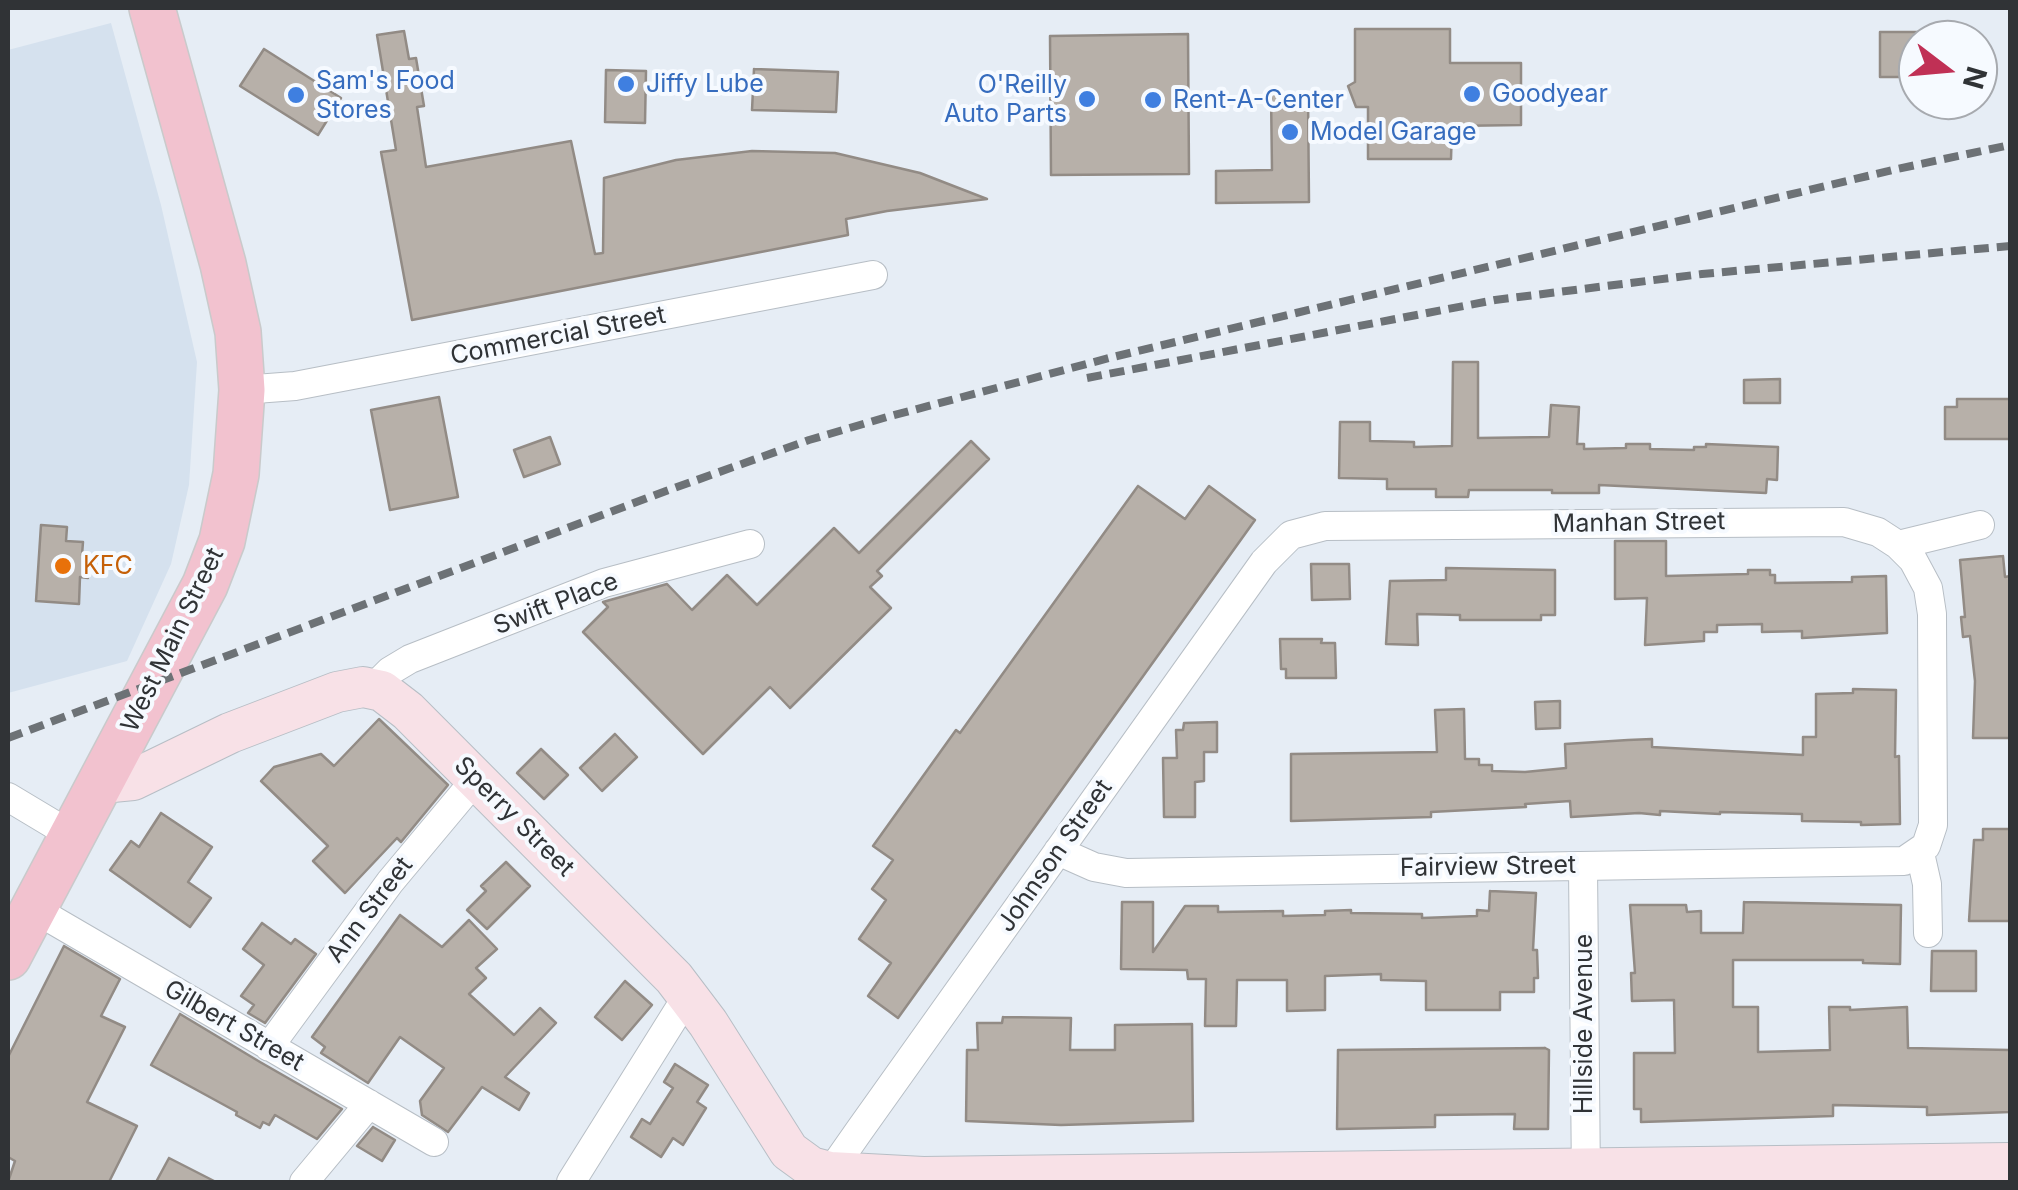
<!DOCTYPE html>
<style>
body{margin:0}
#map{position:relative;width:2018px;height:1190px;overflow:hidden;background:#e6edf5;font-family:Inter,sans-serif}
canvas{display:block}
.frame{position:absolute;inset:0;border:10px solid #303336;pointer-events:none}
.north{position:absolute;left:1898px;top:20px;width:100px;height:100px;box-sizing:border-box;background:#f6faff;border:2px solid #a7aaaf;border-radius:50%;rotate:106deg;font-size:28px;font-weight:700;line-height:40px;text-align:center;color:#303336}
.north::after{content:'';display:block;margin:auto;width:35px;height:45px;background:#c03055;clip-path:polygon(50% 0,100% 100%,50% 72%,0 100%)}
</style>
<div id="map">
<canvas width="2018" height="1190"></canvas>
<div class="frame"></div>
<div class="north">N</div>
</div>
<script>
const ctx = document.querySelector('canvas').getContext('2d');
ctx.lineJoin = 'round';
function fillPath(path, color) {
  ctx.fillStyle = color;
  ctx.fill(path, 'evenodd');
}
function shape(rows) {
  const path = new Path2D();
  for (const r of rows) {
    path.moveTo(r[0], r[1]);
    for (let i = 2; i < r.length; i += 2) path.lineTo(r[i], r[i + 1]);
  }
  return path;
}
function strokePath(path, color, width, dash) {
  ctx.strokeStyle = color;
  ctx.lineWidth = width;
  ctx.lineCap = dash ? 'butt' : 'round';
  ctx.setLineDash(dash || []);
  ctx.stroke(path);
}
function drawText(font, color, halo, rows, align = 'center') {
  ctx.font = font + ' Inter,sans-serif';
  ctx.lineWidth = 8;
  ctx.setLineDash([]);
  ctx.textBaseline = 'middle';
  ctx.strokeStyle = halo;
  ctx.fillStyle = color;
  for (const [text, x, y, turn = 0] of rows) {
    ctx.save();
    ctx.translate(x, y);
    ctx.rotate((+turn || 0) * Math.PI / 180);
    ctx.textAlign = isNaN(turn) ? turn : align;
    if (halo) ctx.strokeText(text, 0, 0);
    ctx.fillText(text, 0, 0);
    ctx.restore();
  }
}
fillPath(shape([
 [111,23,161,205,197,362,189,485,171,564,127,661,8,693,8,50]
]), '#d5e1ee');
const building = shape([
 [1355,29,1450,29,1450,63,1521,63,1521,125,1452,126,1451,159,1368,159,1368,107,1356,107,1348,86,1355,82,1355,29],
 [404,31,409,59,416,58,424,106,417,107,426,167,571,141,595,254,603,253,604,178,676,160,752,151,835,153,920,173,987,199,887,211,846,219,848,235,412,320,381,152,396,150,377,35,404,31],
 [1880,32,1918,32,1918,77,1880,77,1880,32],
 [1188,34,1189,174,1051,175,1050,36,1188,34],
 [264,49,341,98,318,135,240,86,264,49],
 [754,69,838,72,836,112,752,110,754,69],
 [606,70,646,71,645,123,605,122,606,70],
 [1271,94,1308,94,1309,202,1216,203,1216,171,1272,170,1271,94],
 [1453,362,1478,362,1478,438,1549,437,1551,405,1579,407,1577,444,1584,444,1584,449,1626,448,1626,444,1650,444,1650,449,1694,450,1694,447,1706,447,1706,444,1778,447,1777,480,1767,479,1766,493,1599,485,1599,493,1552,493,1552,490,1469,490,1468,497,1436,497,1436,489,1387,489,1387,479,1339,478,1340,422,1370,422,1370,441,1414,442,1414,447,1452,446,1453,362],
 [1780,379,1780,403,1744,403,1744,380,1780,379],
 [439,397,458,497,390,510,371,410,439,397],
 [1957,399,2010,399,2010,439,1945,439,1945,407,1957,407,1957,399],
 [550,437,560,464,524,477,514,450,550,437],
 [971,441,989,459,877,571,882,576,870,587,891,608,790,708,770,687,703,754,583,632,608,607,603,602,667,584,692,610,727,575,757,605,834,528,859,553,971,441],
 [1138,486,1185,519,1209,486,1255,520,898,1018,868,996,891,963,859,939,886,900,872,889,893,860,873,846,956,730,960,733,1138,486],
 [41,525,67,527,66,541,83,542,82,555,89,555,88,578,80,577,79,604,36,601,41,525],
 [1615,541,1666,541,1666,576,1748,574,1748,570,1770,570,1770,575,1775,575,1775,583,1852,582,1852,577,1886,576,1887,633,1802,638,1802,631,1762,632,1762,624,1717,625,1717,632,1704,632,1704,641,1645,645,1647,598,1615,599,1615,541],
 [2003,556,2005,577,2010,576,2010,738,1973,738,1975,681,1970,636,1963,637,1961,617,1965,617,1960,560,2003,556],
 [1311,564,1349,564,1350,599,1312,600,1311,564],
 [1446,568,1555,570,1555,615,1541,615,1541,620,1460,620,1460,615,1417,614,1418,645,1386,644,1390,581,1446,580,1446,568],
 [1280,639,1322,639,1321,643,1335,643,1336,678,1286,678,1286,669,1281,669,1280,639],
 [1853,689,1896,690,1895,757,1899,756,1900,824,1861,825,1861,822,1802,821,1802,814,1720,812,1720,814,1660,811,1660,815,1639,813,1571,817,1570,801,1525,804,1526,807,1431,812,1431,817,1291,821,1291,754,1437,752,1435,710,1464,709,1465,759,1479,759,1479,765,1492,765,1492,771,1525,772,1566,768,1565,744,1628,740,1652,739,1652,747,1803,755,1803,737,1816,737,1816,694,1853,693,1853,689],
 [1560,701,1560,728,1536,729,1535,702,1560,701],
 [379,719,448,785,401,842,397,838,345,893,313,861,328,846,261,781,274,767,321,754,334,766,379,719],
 [1217,722,1217,752,1204,752,1204,781,1195,782,1195,817,1164,817,1163,758,1177,758,1176,730,1183,730,1184,723,1217,722],
 [615,734,637,757,602,791,580,768,615,734],
 [541,749,568,775,544,799,517,773,541,749],
 [161,813,212,847,188,882,211,898,190,927,110,870,131,841,139,847,161,813],
 [1983,829,2010,829,2010,921,1969,921,1974,840,1983,840,1983,829],
 [506,862,530,886,487,929,467,910,486,891,481,886,506,862],
 [1490,891,1536,893,1533,950,1537,950,1538,978,1534,978,1534,992,1500,992,1500,1010,1426,1010,1426,981,1381,980,1381,974,1325,976,1325,1010,1287,1011,1287,980,1237,980,1236,1026,1205,1026,1206,979,1188,979,1187,970,1121,969,1122,902,1153,902,1153,952,1185,906,1218,906,1218,912,1283,911,1283,916,1325,915,1325,911,1351,910,1351,913,1422,914,1422,918,1477,916,1477,910,1489,911,1490,891],
 [1744,902,1901,905,1900,964,1863,963,1863,960,1733,960,1733,1007,1758,1007,1758,1052,1830,1050,1829,1007,1850,1007,1850,1010,1907,1007,1908,1048,2010,1050,2010,1112,1927,1115,1927,1107,1833,1105,1833,1116,1641,1122,1641,1109,1634,1109,1634,1053,1675,1053,1674,1000,1632,1001,1631,973,1635,973,1630,905,1686,905,1687,912,1701,911,1701,933,1743,933,1744,902],
 [400,915,442,947,469,920,497,949,476,968,486,978,469,994,514,1035,540,1008,556,1023,505,1077,529,1093,519,1110,482,1087,448,1132,422,1115,420,1101,444,1068,400,1037,368,1083,321,1053,325,1047,312,1037,400,915],
 [262,923,291,944,295,939,316,954,265,1023,248,1013,254,1005,241,996,264,965,243,949,262,923],
 [64,946,120,979,101,1016,125,1027,87,1102,137,1126,109,1182,8,1182,15,1161,8,1157,8,1057,64,946],
 [1932,951,1976,951,1976,991,1931,991,1932,951],
 [625,981,652,1005,622,1040,595,1017,625,981],
 [180,1014,260,1062,342,1109,317,1139,275,1115,269,1125,263,1122,260,1128,236,1115,237,1112,151,1065,180,1014],
 [1003,1017,1071,1018,1070,1050,1115,1050,1115,1025,1192,1024,1193,1121,1061,1125,966,1121,967,1050,978,1050,977,1023,1002,1023,1003,1017],
 [1545,1048,1549,1050,1548,1129,1514,1129,1515,1114,1435,1115,1435,1127,1337,1129,1338,1050,1545,1048],
 [675,1064,708,1085,697,1102,706,1108,683,1145,673,1138,661,1157,631,1137,642,1119,650,1124,673,1088,664,1082,675,1064],
 [373,1127,395,1140,382,1161,357,1146,373,1127],
 [169,1158,216,1182,156,1182,169,1158]
]);
fillPath(building, '#b7b0a9');
strokePath(building, '#928b85', 2.5);
const street = shape([
 [242,390,295,386,873,275],
 [1898,545,1980,525],
 [373,688,390,671,410,659,604,583,750,544],
 [8,797,73,836],
 [1920,853,1927,884,1928,933],
 [1583,866,1586,1182],
 [34,909,434,1142],
 [269,1047,390,882,476,779],
 [824,1181,859,1131,1264,562,1291,535,1325,526,1844,522,1878,532,1898,545,1913,560,1928,588,1932,614,1933,825,1926,846,1904,861,1126,873,1094,867,1058,851],
 [304,1182,369,1104],
 [571,1182,688,995]
]);
const secondary = shape([
 [102,783,133,780,230,733,337,692,363,687,382,691,408,711,674,978,708,1023,789,1151,811,1167,830,1172,923,1177,2010,1163]
]);
const primary = shape([
 [8,957,205,585,222,541,236,474,242,390,238,332,223,264,152,8]
]);
strokePath(street, '#b7bec5', 30);
strokePath(secondary, '#b7bec5', 42);
strokePath(primary, '#c9cacb', 48);
strokePath(street, '#fff', 28);
strokePath(secondary, '#f8e1e7', 40);
strokePath(primary, '#f2c2cf', 45);
strokePath(shape([
 [1087,378,1495,300,1702,274,2010,246],
 [8,738,666,491,809,440,887,417,1113,357,1583,244,1897,169,2010,145]
]), '#6d7276', 8, [15, 8]);
for (const [x, y, r, color] of [
 [626,84,10,"#3f7fe0"],
 [1472,94,10,"#3f7fe0"],
 [296,95,10,"#3f7fe0"],
 [1087,99,10,"#3f7fe0"],
 [1153,100,10,"#3f7fe0"],
 [1290,132,10,"#3f7fe0"],
 [63,566,10,"#e8710a"]
]) {
  const dot = new Path2D();
  dot.arc(x, y, r, 0, 2 * Math.PI);
  ctx.fillStyle = color;
  ctx.fill(dot);
  strokePath(dot, '#f6faff', 4);
}
drawText('25px', '#366cbe', '#f6faff', [
 ["Sam's Food",316,81],
 ["Stores",316,110],
 ["Jiffy Lube",646,84],
 ["O'Reilly",1067,85,"right"],
 ["Auto Parts",1067,114,"right"],
 ["Goodyear",1492,94],
 ["Rent-A-Center",1173,100],
 ["Model Garage",1310,132]
], 'left');
drawText('25px', '#303336', '#f6faff', [
 ["Commercial Street",558,336,-11],
 ["Manhan Street",1639,523,-1],
 ["Swift Place",556,604,-21],
 ["West Main Street",173,640,-64],
 ["Sperry Street",514,817,45],
 ["Johnson Street",1055,856,-55],
 ["Fairview Street",1488,867,-1],
 ["Ann Street",370,910,-53],
 ["Hillside Avenue",1584,1024,-90],
 ["Gilbert Street",234,1026,30]
]);
drawText('25px', '#c56008', '#f6faff', [
 ["KFC",83,566]
], 'left');
</script>
